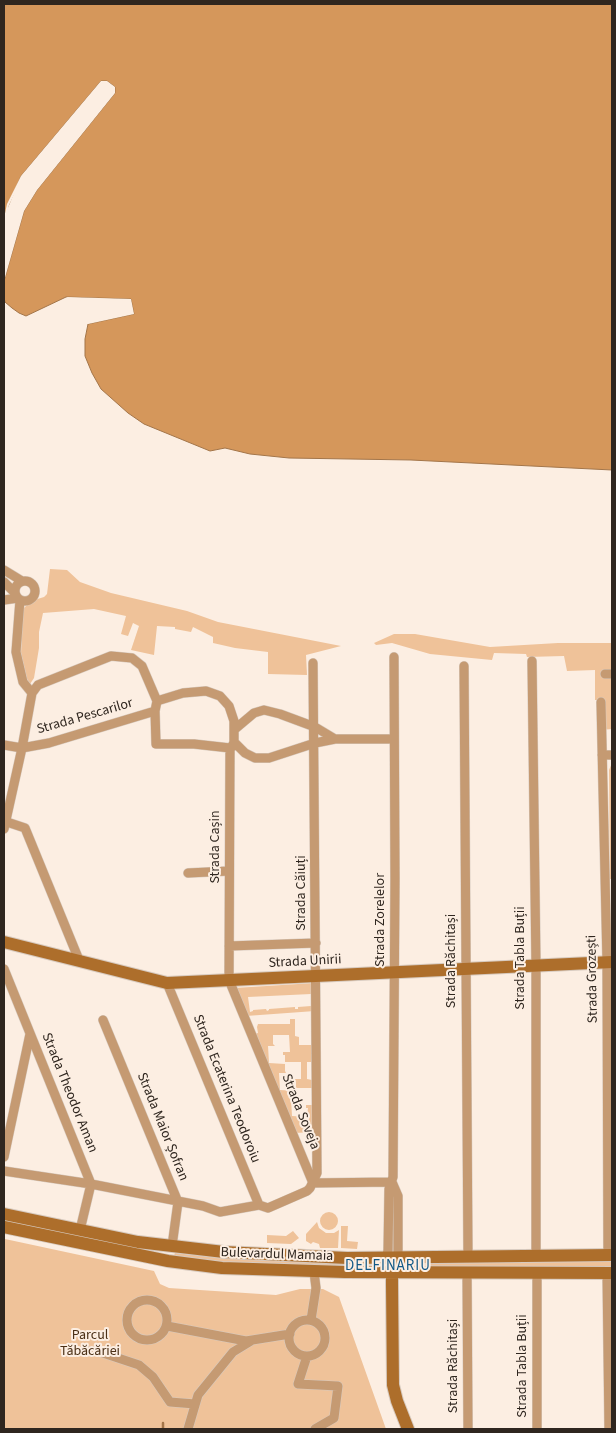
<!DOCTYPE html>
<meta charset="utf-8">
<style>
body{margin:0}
#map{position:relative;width:616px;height:1433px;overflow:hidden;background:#fceee2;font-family:"Source Sans 3",sans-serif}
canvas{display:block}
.frame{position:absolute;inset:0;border:5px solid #2f261f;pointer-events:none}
</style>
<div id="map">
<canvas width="616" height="1433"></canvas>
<div class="frame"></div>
</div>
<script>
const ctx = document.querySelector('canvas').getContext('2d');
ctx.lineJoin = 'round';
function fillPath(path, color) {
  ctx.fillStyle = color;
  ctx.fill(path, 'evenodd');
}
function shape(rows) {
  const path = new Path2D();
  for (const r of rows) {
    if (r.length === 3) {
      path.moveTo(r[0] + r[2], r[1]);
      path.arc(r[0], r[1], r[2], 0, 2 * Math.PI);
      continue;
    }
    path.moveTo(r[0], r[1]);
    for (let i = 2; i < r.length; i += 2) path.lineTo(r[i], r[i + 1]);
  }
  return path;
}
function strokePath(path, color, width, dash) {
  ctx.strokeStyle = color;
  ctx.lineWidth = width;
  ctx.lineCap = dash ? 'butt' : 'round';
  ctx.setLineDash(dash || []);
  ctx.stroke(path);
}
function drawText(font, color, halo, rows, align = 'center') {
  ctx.font = font + ' "Source Sans 3",sans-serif';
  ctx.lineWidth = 4;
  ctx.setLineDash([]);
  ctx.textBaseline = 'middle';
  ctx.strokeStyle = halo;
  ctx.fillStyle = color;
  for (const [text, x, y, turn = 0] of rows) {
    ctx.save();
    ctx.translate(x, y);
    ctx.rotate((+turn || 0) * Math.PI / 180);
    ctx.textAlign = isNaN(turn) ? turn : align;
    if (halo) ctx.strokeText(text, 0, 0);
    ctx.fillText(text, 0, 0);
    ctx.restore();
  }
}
fillPath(shape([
 [50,569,67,570,80,582,111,593,187,611,218,622,341,646,306,655,307,675,268,674,268,652,235,648,213,643,213,637,193,627,191,632,175,629,175,627,157,626,154,655,131,650,139,626,133,623,128,636,121,634,126,616,94,609,43,613,39,632,39,648,34,678,30,684,27,679,21,653,23,609,31,601,44,597,47,594],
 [394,634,415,634,490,647,558,643,612,643,612,729,601,730,603,700,595,700,595,670,567,671,564,656,527,657,526,654,494,653,492,660,430,654,392,643,376,645,374,643],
 [612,763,612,879,610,879,609,770],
 [314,983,314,993,311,994,248,997,250,1012,253,1011,253,1010,266,1009,267,1011,269,1010,269,1009,295,1007,295,1009,298,1009,298,1007,311,1006,311,1008,315,1007,315,1011,246,1016,235,988],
 [290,1019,295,1019,295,1036,299,1037,299,1045,311,1045,311,1062,307,1062,307,1079,312,1080,312,1088,296,1088,296,1082,294,1082,294,1079,301,1079,301,1062,285,1062,285,1055,283,1055,283,1052,290,1052,289,1035,273,1035,273,1044,275,1046,268,1046,269,1063,285,1064,285,1071,286,1073,279,1073,280,1090,296,1091,296,1097,298,1097,298,1099,291,1099,292,1116,307,1117,308,1108,306,1108,306,1105,313,1105,313,1132,295,1133,254,1034,258,1033,257,1027,258,1024,290,1024],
 [329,1221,9],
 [317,1222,319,1228,326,1233,334,1233,339,1230,338,1248,320,1248,319,1244,313,1242,311,1244,306,1241,306,1234],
 [341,1226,348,1226,347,1241,358,1242,357,1249,341,1248],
 [293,1231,299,1238,291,1244,267,1243,267,1235,286,1236],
 [5,1239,154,1271,160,1284,169,1288,276,1295,300,1289,323,1289,339,1297,386,1429,4,1429],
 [175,1253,194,1255,368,1261,369,1267,193,1261,173,1258],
 [612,1260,612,1266,413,1268,413,1263]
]), '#efc299');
const water = shape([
 [4,4,612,4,612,470,411,460,289,458,250,454,225,448,210,451,144,424,128,413,101,389,92,373,85,356,85,339,88,324,134,314,131,299,66,297,26,316,19,313,12,308,5,302,4,298,4,281,24,211,37,190,115,93,115,87,107,81,101,81,21,176,4,216,4,4]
]);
fillPath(water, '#d5975b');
strokePath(water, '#a37549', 1);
fillPath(shape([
 [101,81,107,81,115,87,115,93,37,190,24,211,4,281,4,271,22,209,35,188,112,92,113,88,107,83,102,84,23,177,9,205,6,217,4,218,7,204,21,176],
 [66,297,131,299,134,314,88,324,87,321,131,312,129,301,71,300]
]), '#fceee2');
strokePath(shape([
 [163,1429,163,1423]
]), '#a37549', 2.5);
const street = shape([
 [4,570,22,581],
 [25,591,10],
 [4,582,15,593],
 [4,600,18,598],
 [20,600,16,652,23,682,32,693],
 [532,661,536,966,536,1256],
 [464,666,468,1256],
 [605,674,612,674],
 [157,701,183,693,206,691,220,696,229,706,234,721,234,742,232,747],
 [601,702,607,962,608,1255],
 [235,729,254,713,264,710,280,714,315,727,335,739],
 [234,742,245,753,255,758,269,758,315,743,335,739,394,739],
 [4,745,22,748,49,743,155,711],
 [230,748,229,980,313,1183,392,1182],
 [602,755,612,755],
 [4,821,25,828,79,960],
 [4,829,22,748,32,693,38,685,111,656,132,658,142,666,157,701,155,711,156,744,194,744,230,748],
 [188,873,229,871],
 [229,946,316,943],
 [4,969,91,1184,80,1230],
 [167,983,259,1205],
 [103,1020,178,1202,172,1246],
 [4,1157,30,1034],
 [4,1171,91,1184,203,1206,220,1212,259,1205,268,1208,307,1191,310,1188,317,1173,313,663],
 [392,1182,398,1196,398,1257],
 [386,1257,388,1251,389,1189,393,1177,395,879,394,657],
 [467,1272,468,1429],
 [537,1273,537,1429],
 [607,1273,609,1429],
 [147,1320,20],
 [311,1320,316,1288,314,1272],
 [307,1338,18],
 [167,1326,246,1341,290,1334],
 [90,1351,97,1351,139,1365,153,1377,170,1402,195,1404],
 [307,1356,298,1384,338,1386,334,1418,315,1429],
 [188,1429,198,1395,233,1352,251,1341]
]);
const secondary = shape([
 [4,942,167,983,612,962],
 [4,1214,138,1242,224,1252,347,1258,612,1255],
 [4,1227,168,1261,222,1268,345,1272,612,1273],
 [396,1265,392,1272,392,1284,393,1385,397,1401,408,1429]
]);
strokePath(street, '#d7cabf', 10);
strokePath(secondary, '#d7cabf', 14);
strokePath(street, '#c59a72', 9);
strokePath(secondary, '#ad6e2b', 12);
drawText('14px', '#2f261f', '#fceee2', [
 ["Strada Pescarilor",85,717,-16],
 ["Strada Cașin",216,847,-90],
 ["Strada Căiuți",302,893,-90],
 ["Strada Zorelelor",381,920,-90],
 ["Strada Tabla Buții",521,958,-90],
 ["Strada Răchitași",452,961,-90],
 ["Strada Unirii",305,962,-3],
 ["Strada Grozești",593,979,-91],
 ["Strada Ecaterina Teodoroiu",226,1089,68],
 ["Strada Theodor Aman",69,1093,68],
 ["Strada Soveja",300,1112,68],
 ["Strada Maior Șofran",162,1127,68],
 ["Bulevardul Mamaia",277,1255,2],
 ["Strada Răchitași",454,1366,-90],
 ["Strada Tabla Buții",523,1366,-90]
]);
drawText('14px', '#4b3016', '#fceee2', [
 ["Parcul",90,1336],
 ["Tăbăcăriei",90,1352]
]);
ctx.letterSpacing = '1px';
drawText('15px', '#115886', '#fceee2', [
 ["DELFINARIU",388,1267]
]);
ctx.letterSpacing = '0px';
</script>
